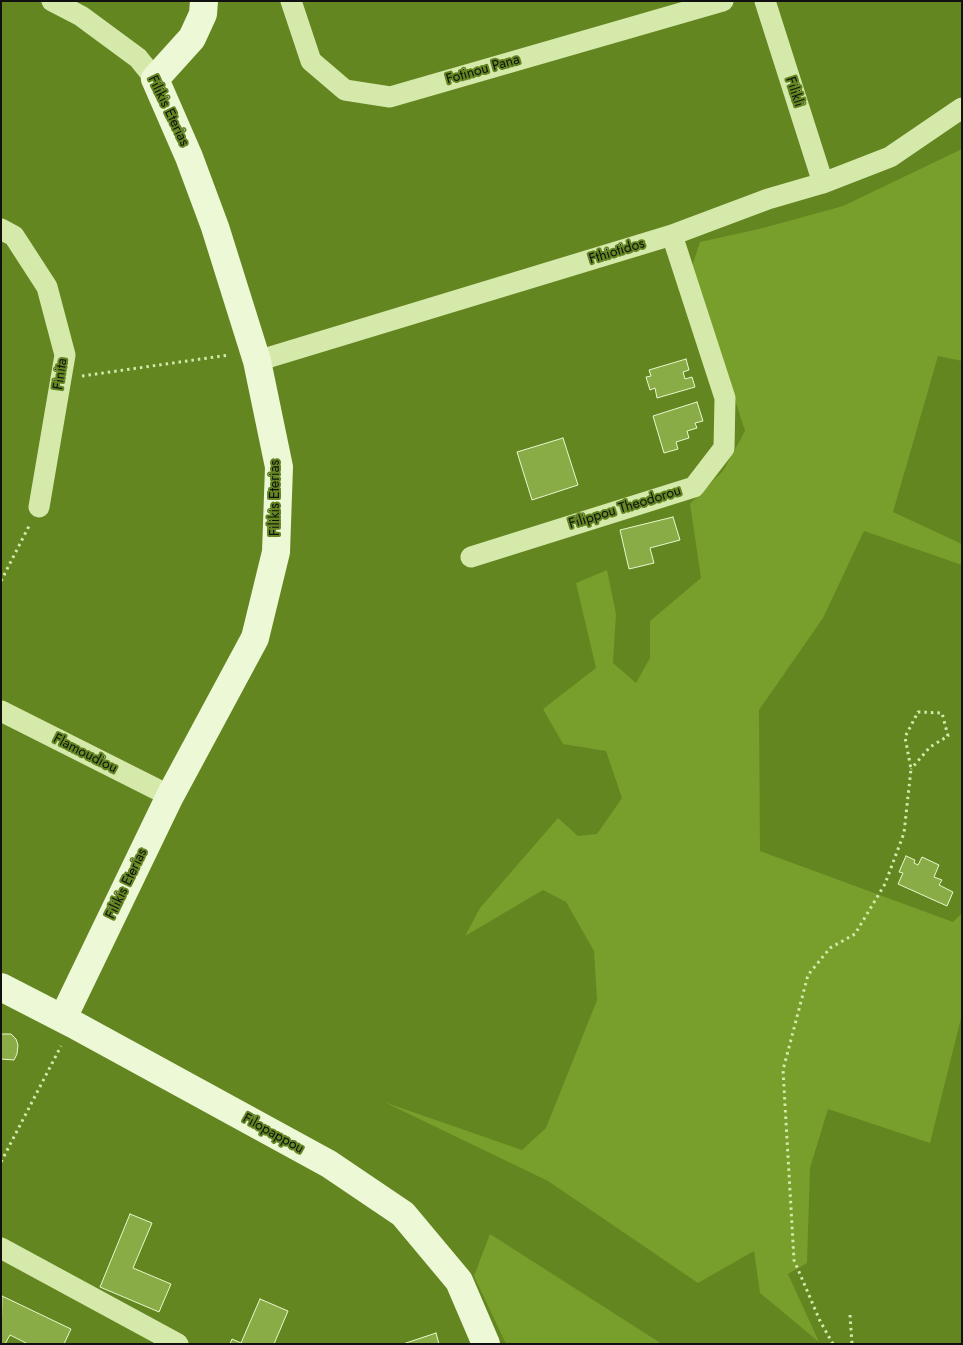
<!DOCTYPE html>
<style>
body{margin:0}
#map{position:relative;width:963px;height:1345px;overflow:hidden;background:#638621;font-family:Jost,sans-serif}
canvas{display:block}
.frame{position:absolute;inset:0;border:2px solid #111;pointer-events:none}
</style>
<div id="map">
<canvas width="963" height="1345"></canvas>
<div class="frame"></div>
</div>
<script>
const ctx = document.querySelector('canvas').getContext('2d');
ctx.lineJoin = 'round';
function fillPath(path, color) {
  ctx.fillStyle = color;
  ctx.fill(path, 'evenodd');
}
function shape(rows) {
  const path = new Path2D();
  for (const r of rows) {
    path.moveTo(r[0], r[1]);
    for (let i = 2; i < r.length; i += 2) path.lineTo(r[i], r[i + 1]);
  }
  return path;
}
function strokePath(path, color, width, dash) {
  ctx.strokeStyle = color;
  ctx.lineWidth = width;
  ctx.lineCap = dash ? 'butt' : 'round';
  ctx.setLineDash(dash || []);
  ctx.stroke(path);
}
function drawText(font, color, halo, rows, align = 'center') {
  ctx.font = font + ' Jost,sans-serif';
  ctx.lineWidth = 4;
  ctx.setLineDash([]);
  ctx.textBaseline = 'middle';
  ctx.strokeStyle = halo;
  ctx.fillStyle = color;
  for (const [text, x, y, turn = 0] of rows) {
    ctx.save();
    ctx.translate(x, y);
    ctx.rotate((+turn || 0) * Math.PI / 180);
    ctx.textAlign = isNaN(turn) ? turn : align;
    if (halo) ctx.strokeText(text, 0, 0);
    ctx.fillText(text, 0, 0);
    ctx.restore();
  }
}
fillPath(shape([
 [962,149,962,361,938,356,893,512,962,544,962,565,864,531,823,618,759,710,760,851,953,922,962,913,962,1014,930,1143,828,1109,810,1168,807,1263,788,1274,819,1342,760,1293,754,1251,698,1283,548,1181,384,1102,522,1150,546,1128,597,1000,594,951,566,902,543,890,465,936,480,908,558,818,578,836,597,834,622,798,606,751,563,744,543,709,596,668,576,583,607,570,616,614,613,663,636,683,650,658,650,621,701,578,690,504,723,471,745,431,692,266,700,242,763,228,843,206],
 [490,1234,662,1344,506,1344,474,1276]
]), '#789e2b');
const building = shape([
 [686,359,689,370,683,372,685,379,692,377,695,387,657,398,655,388,650,390,646,377,651,376,649,370,686,359],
 [697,402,703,421,695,423,697,428,687,431,689,438,676,442,678,449,664,453,653,416,697,402],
 [563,438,578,485,532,500,517,452,563,438],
 [673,517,680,540,650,548,654,563,629,569,620,530,673,517],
 [906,856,915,860,914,863,918,865,922,857,939,865,934,877,942,880,939,885,953,892,947,906,898,884,903,873,899,872,906,856],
 [1,1034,11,1034,16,1039,18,1045,17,1054,14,1060,1,1059,1,1034],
 [130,1214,152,1223,133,1268,171,1284,159,1312,100,1287,130,1214],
 [2,1296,71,1329,64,1344,28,1344,10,1335,5,1344,1,1344,2,1296],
 [260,1299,288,1311,274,1344,230,1344,232,1339,241,1343,260,1299],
 [436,1333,439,1344,403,1344,436,1333]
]);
fillPath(building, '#8aac46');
strokePath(building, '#eaf7cf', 1);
strokePath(shape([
 [82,376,229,355],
 [1,581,29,526],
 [1,1162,61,1046],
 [850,1315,852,1344],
 [833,1344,820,1321,794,1260,783,1070,808,975,830,948,855,934,885,884,904,833,911,769,905,737,918,712,942,713,948,736,930,747,911,769]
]), '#d5e9ab', 3, [2.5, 4]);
strokePath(shape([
 [52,1,81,16,138,58,155,79],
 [291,1,311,61,345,90,390,97,723,1],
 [765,1,823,183],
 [1,229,14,236,47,287,65,355,39,507],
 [257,361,672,235,768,199,823,183,890,157,962,108],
 [471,557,694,487,724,448,725,398,672,235],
 [1,711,170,796],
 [1,1248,178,1344]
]), '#d5e9ab', 21);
strokePath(shape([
 [1,987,73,1024,329,1164,403,1214,459,1281,486,1344],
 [63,1018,170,796,255,638,276,552,279,467,257,361,215,227,189,157,155,79,192,38,203,14,204,1]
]), '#ecf8d6', 28);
drawText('14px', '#111', '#638621', [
 ["Fotinou Pana",483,70,-16],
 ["Filikli",794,92,72],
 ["Filikis Eterias",168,111,64],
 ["Fthiotidos",617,252,-17],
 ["Finita",61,374,-82],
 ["Filikis Eterias",276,498,-90],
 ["Filippou Theodorou",625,508,-17],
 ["Flamoudiou",85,754,27],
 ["Filikis Eterias",127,884,-64],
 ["Filopappou",273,1134,29]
]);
</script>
